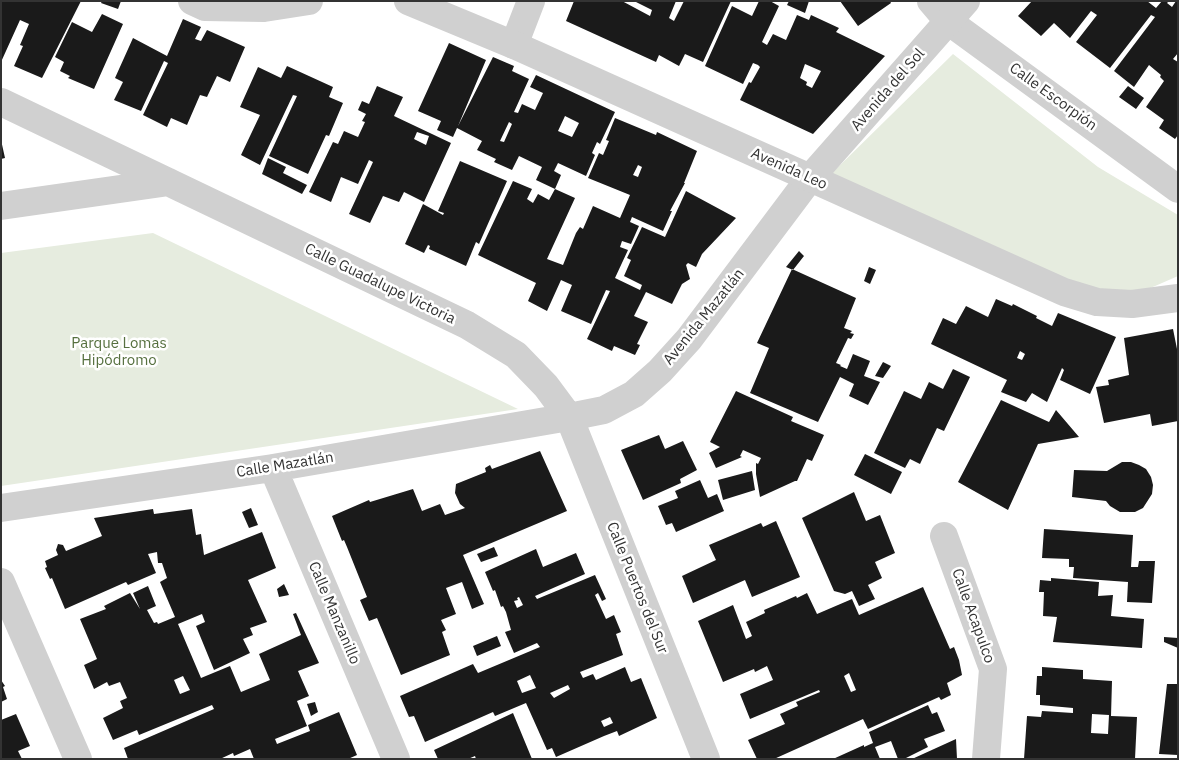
<!DOCTYPE html>
<meta charset="utf-8">
<style>
body{margin:0}
#map{position:relative;width:1179px;height:760px;overflow:hidden;background:#fff;font-family:"IBM Plex Sans",sans-serif}
canvas{display:block}
.frame{position:absolute;inset:0;border:2px solid #333;pointer-events:none}
</style>
<div id="map">
<canvas width="1179" height="760"></canvas>
<div class="frame"></div>
</div>
<script>
const ctx = document.querySelector('canvas').getContext('2d');
ctx.lineJoin = 'round';
function fillPath(path, color) {
  ctx.fillStyle = color;
  ctx.fill(path, 'evenodd');
}
function shape(rows) {
  const path = new Path2D();
  for (const r of rows) {
    path.moveTo(r[0], r[1]);
    for (let i = 2; i < r.length; i += 2) path.lineTo(r[i], r[i + 1]);
  }
  return path;
}
function strokePath(path, color, width, dash) {
  ctx.strokeStyle = color;
  ctx.lineWidth = width;
  ctx.lineCap = dash ? 'butt' : 'round';
  ctx.setLineDash(dash || []);
  ctx.stroke(path);
}
function drawText(font, color, halo, rows, align = 'center') {
  ctx.font = font + ' "IBM Plex Sans",sans-serif';
  ctx.lineWidth = 5;
  ctx.setLineDash([]);
  ctx.textBaseline = 'middle';
  ctx.strokeStyle = halo;
  ctx.fillStyle = color;
  for (const [text, x, y, turn = 0] of rows) {
    ctx.save();
    ctx.translate(x, y);
    ctx.rotate((+turn || 0) * Math.PI / 180);
    ctx.textAlign = isNaN(turn) ? turn : align;
    if (halo) ctx.strokeText(text, 0, 0);
    ctx.fillText(text, 0, 0);
    ctx.restore();
  }
}
fillPath(shape([
 [953,54,1098,167,1178,215,1178,276,1146,290,1115,291,1077,287,828,177],
 [153,233,518,409,1,486,1,253]
]), '#e6ecdf');
fillPath(shape([
 [1,1,81,1,42,78,14,66,23,46,20,45,29,24,20,20,1,62],
 [102,1,121,1,118,9,101,3],
 [574,1,622,1,650,16,652,10,634,1,676,1,669,18,674,21,684,1,731,1,703,62,685,54,679,66,659,55,656,62,566,21],
 [759,1,770,1,779,6,762,42,767,45,773,34,786,40,797,15,809,20,811,15,839,28,836,32,885,56,813,134,740,100,749,82,751,83,760,67,758,65,753,63,743,84,705,66,732,6,752,16],
 [805,64,821,71,812,88,806,85,807,82,800,78],
 [789,1,809,1,805,13,787,5],
 [840,1,890,1,891,3,858,26],
 [1032,1,1147,1,1156,8,1162,1,1169,1,1167,3,1172,7,1176,1,1178,1,1178,53,1173,59,1178,62,1178,135,1175,139,1159,128,1164,120,1146,107,1164,81,1160,77,1161,75,1149,65,1134,87,1114,71,1155,17,1151,15,1110,68,1076,42,1097,15,1091,11,1070,38,1054,23,1041,36,1018,16],
 [102,14,123,24,94,89,68,78,70,76,60,71,64,62,55,57,72,22,92,32],
 [183,19,201,27,195,39,201,41,207,30,245,47,230,82,217,76,207,97,200,95,187,125,171,118,167,127,143,115,168,63,164,61,141,111,114,100,123,82,115,78,133,38,167,56],
 [449,43,486,60,458,126,493,57,514,66,512,71,529,79,514,112,518,113,522,104,535,110,543,93,530,87,536,75,615,112,600,144,597,142,592,153,595,155,586,176,558,163,554,171,561,175,555,189,575,198,547,259,563,265,576,233,580,227,583,229,593,206,620,218,630,195,588,178,599,153,603,155,609,141,606,140,615,118,656,135,657,132,697,151,684,183,685,183,670,211,672,211,663,231,632,217,630,222,639,226,631,244,622,241,620,247,628,250,615,278,640,290,642,285,624,276,631,260,627,258,642,227,665,237,686,191,736,218,702,254,696,267,688,263,686,265,690,279,682,284,672,304,646,292,634,316,648,322,637,344,640,345,635,355,614,346,612,351,587,339,610,291,606,290,591,324,561,311,572,285,561,280,547,311,528,301,536,283,478,255,513,181,532,189,527,199,533,203,538,194,549,200,555,189,536,180,542,167,519,156,512,170,494,162,496,159,477,150,482,141,457,128,453,137,437,130,441,121,418,111],
 [565,116,579,123,572,137,558,131],
 [509,122,512,124,504,142,500,141],
 [638,165,642,167,638,177,633,175],
 [287,66,333,87,329,97,343,103,329,136,326,135,308,174,269,156,297,96,293,95,260,165,241,155,260,115,240,107,258,67,281,78],
 [377,86,403,97,394,116,451,143,424,202,404,192,399,202,383,196,370,223,349,214,373,162,369,160,358,184,341,177,331,202,309,192,333,142,338,144,344,131,358,137,365,122,362,121,366,114,358,110,362,101,369,104],
 [417,132,429,136,426,145,414,139],
 [1128,86,1144,98,1136,109,1119,97],
 [1,140,5,158,1,159],
 [268,158,286,167,283,173,307,185,302,194,262,174],
 [460,161,507,181,479,244,476,242,466,266,429,249,430,246,428,245,424,253,405,244,423,204,443,215,444,213,438,211],
 [799,251,804,256,793,270,786,267],
 [869,267,876,270,870,284,864,281],
 [792,269,856,298,844,328,852,331,850,333,854,334,851,339,848,338,836,363,841,365,840,366,847,369,853,354,870,361,864,376,880,382,868,405,849,396,854,384,840,377,818,422,750,393,769,348,757,343],
 [996,299,1012,306,1013,304,1037,316,1036,318,1052,326,1058,313,1116,337,1090,394,1060,380,1064,370,1062,368,1047,402,1032,393,1026,402,1001,392,1007,380,931,344,943,318,956,324,966,306,988,317],
 [1020,351,1025,354,1022,360,1017,358],
 [1173,329,1178,354,1178,421,1152,426,1150,414,1104,423,1096,387,1109,385,1108,380,1129,375,1124,338],
 [883,362,891,366,883,378,875,376],
 [953,369,970,377,944,431,937,428,920,464,910,459,905,468,874,453,904,391,921,399,929,382,943,389],
 [736,391,793,417,791,421,824,435,812,461,807,459,797,481,795,481,760,497,756,474,756,463,758,464,761,458,743,450,740,456,742,457,716,468,709,453,720,447,710,442],
 [1001,400,1049,422,1056,410,1079,437,1038,444,1008,510,958,482],
 [659,435,665,449,683,441,697,470,680,479,681,483,643,500,621,450],
 [540,451,567,511,463,555,484,604,472,609,462,582,446,588,456,614,441,620,446,630,442,632,450,655,401,675,377,618,369,621,360,600,367,597,347,547,344,540,342,541,332,516,369,500,370,502,413,489,422,511,440,504,445,515,465,508,460,504,455,493,456,484,486,472,485,468,490,465,492,469],
 [865,454,902,472,891,494,854,475],
 [1122,462,1131,462,1139,465,1146,469,1151,477,1153,485,1152,494,1143,508,1135,512,1120,512,1110,506,1106,501,1072,497,1074,470,1107,471],
 [752,471,755,490,723,500,718,480],
 [700,480,708,498,717,494,724,511,676,532,672,523,666,525,658,506,678,498,675,491],
 [854,492,866,521,880,515,895,553,875,562,882,578,868,585,875,599,859,606,852,591,845,594,834,591,802,518],
 [251,508,258,525,249,528,242,512],
 [153,509,154,514,192,509,196,535,201,534,204,555,262,532,276,568,248,580,267,622,250,628,253,635,243,639,250,653,214,670,196,626,205,622,202,614,178,624,201,678,230,666,241,692,270,680,259,654,301,635,293,614,296,613,319,663,298,671,309,696,297,701,307,726,275,739,277,744,310,731,308,725,339,712,357,755,348,759,254,759,250,749,234,756,233,753,220,759,128,759,124,748,214,709,212,705,139,735,137,730,113,740,103,718,123,708,120,701,127,698,120,682,109,686,107,682,94,689,84,665,97,659,80,619,106,609,104,606,130,593,140,609,133,593,148,586,156,606,147,610,154,623,157,622,158,624,175,617,160,582,167,578,162,563,158,563,157,552,148,554,156,573,128,585,126,582,65,609,52,578,50,579,45,568,47,567,45,561,58,555,56,550,58,544,63,545,66,551,102,536,94,518],
 [183,676,190,690,180,694,174,680],
 [776,521,800,577,752,597,745,580,693,603,682,576,716,560,709,545,761,523,763,527],
 [1044,529,1133,535,1131,567,1138,567,1139,561,1155,561,1152,603,1127,602,1128,582,1073,578,1074,567,1069,567,1069,559,1042,558],
 [494,547,498,556,481,562,477,554],
 [536,549,543,567,576,553,585,574,535,596,537,599,595,575,606,599,602,601,598,593,595,595,606,619,614,615,621,632,616,634,623,655,580,672,583,678,593,674,596,680,625,667,631,682,641,678,657,718,619,736,617,731,604,736,556,757,552,748,547,750,526,703,495,716,493,712,425,742,414,716,409,717,400,696,473,664,478,673,540,647,537,643,514,653,505,632,511,630,506,612,503,606,501,607,495,590,493,591,485,572],
 [519,597,523,605,517,608,514,601,518,600,517,598],
 [530,675,536,688,522,693,517,681],
 [568,685,570,689,554,698,550,693],
 [610,717,613,723,604,727,601,721],
 [1051,578,1099,582,1098,596,1113,595,1111,616,1144,619,1142,648,1053,642,1057,617,1043,616,1044,592,1039,592,1040,580,1051,581],
 [284,584,289,595,279,597,277,589],
 [923,587,950,649,954,647,959,660,962,675,947,683,951,695,941,700,939,697,868,729,863,719,774,759,757,759,748,740,785,724,780,714,798,706,796,702,820,692,819,690,750,719,740,694,773,680,767,666,755,672,754,669,723,682,698,621,733,605,746,639,752,636,746,622,765,613,764,610,796,596,797,598,807,593,817,614,852,599,859,615],
 [849,673,856,690,851,692,844,676],
 [497,636,501,646,477,656,473,646],
 [1164,637,1178,638,1178,648,1164,642],
 [1042,667,1083,670,1083,679,1112,681,1111,716,1137,717,1135,759,1024,759,1027,716,1041,717,1042,711,1073,713,1073,708,1040,705,1040,695,1036,695,1037,676,1042,676],
 [1092,714,1109,715,1108,734,1091,733],
 [1,680,5,686,3,687,7,699,1,702],
 [1167,684,1178,684,1178,755,1159,754],
 [315,702,318,712,311,716,307,704],
 [928,705,932,714,937,712,945,731,924,739,928,747,904,759,898,759,891,741,875,747,880,759,833,759,864,745,864,747,873,743,869,732],
 [513,713,532,759,476,759,475,756,468,759,438,759,434,750],
 [16,714,30,746,18,751,22,759,1,759,1,720],
 [956,739,957,759,912,759]
]), '#1a1a1a');
strokePath(shape([
 [931,1,948,21,1178,189],
 [514,45,531,1],
 [1,102,467,325,516,355,546,386,569,417,706,759],
 [1,206,169,182],
 [273,468,396,759],
 [1,508,273,468,569,417,604,410,634,394,660,371,689,339,810,178],
 [944,536,993,669,986,759],
 [1,582,78,759]
]), '#d0d0d0', 28);
strokePath(shape([
 [192,1,205,7,264,8,309,1],
 [408,1,514,45,1064,292,1097,302,1132,304,1178,298],
 [810,178,966,1]
]), '#d0d0d0', 28);
drawText('15px', '#333', '#fff', [
 ["Avenida del Sol",888,90,-49],
 ["Calle Escorpión",1053,97,36],
 ["Avenida Leo",789,169,24],
 ["Calle Guadalupe Victoria",380,284,26],
 ["Avenida Mazatlán",704,317,-51],
 ["Calle Mazatlán",285,465,-9],
 ["Calle Puertos del Sur",637,588,68],
 ["Calle Manzanillo",334,613,67],
 ["Calle Acapulco",973,616,70]
]);
drawText('15px', '#56703f', '#fff', [
 ["Parque Lomas",119,344],
 ["Hipódromo",119,361]
]);
</script>
